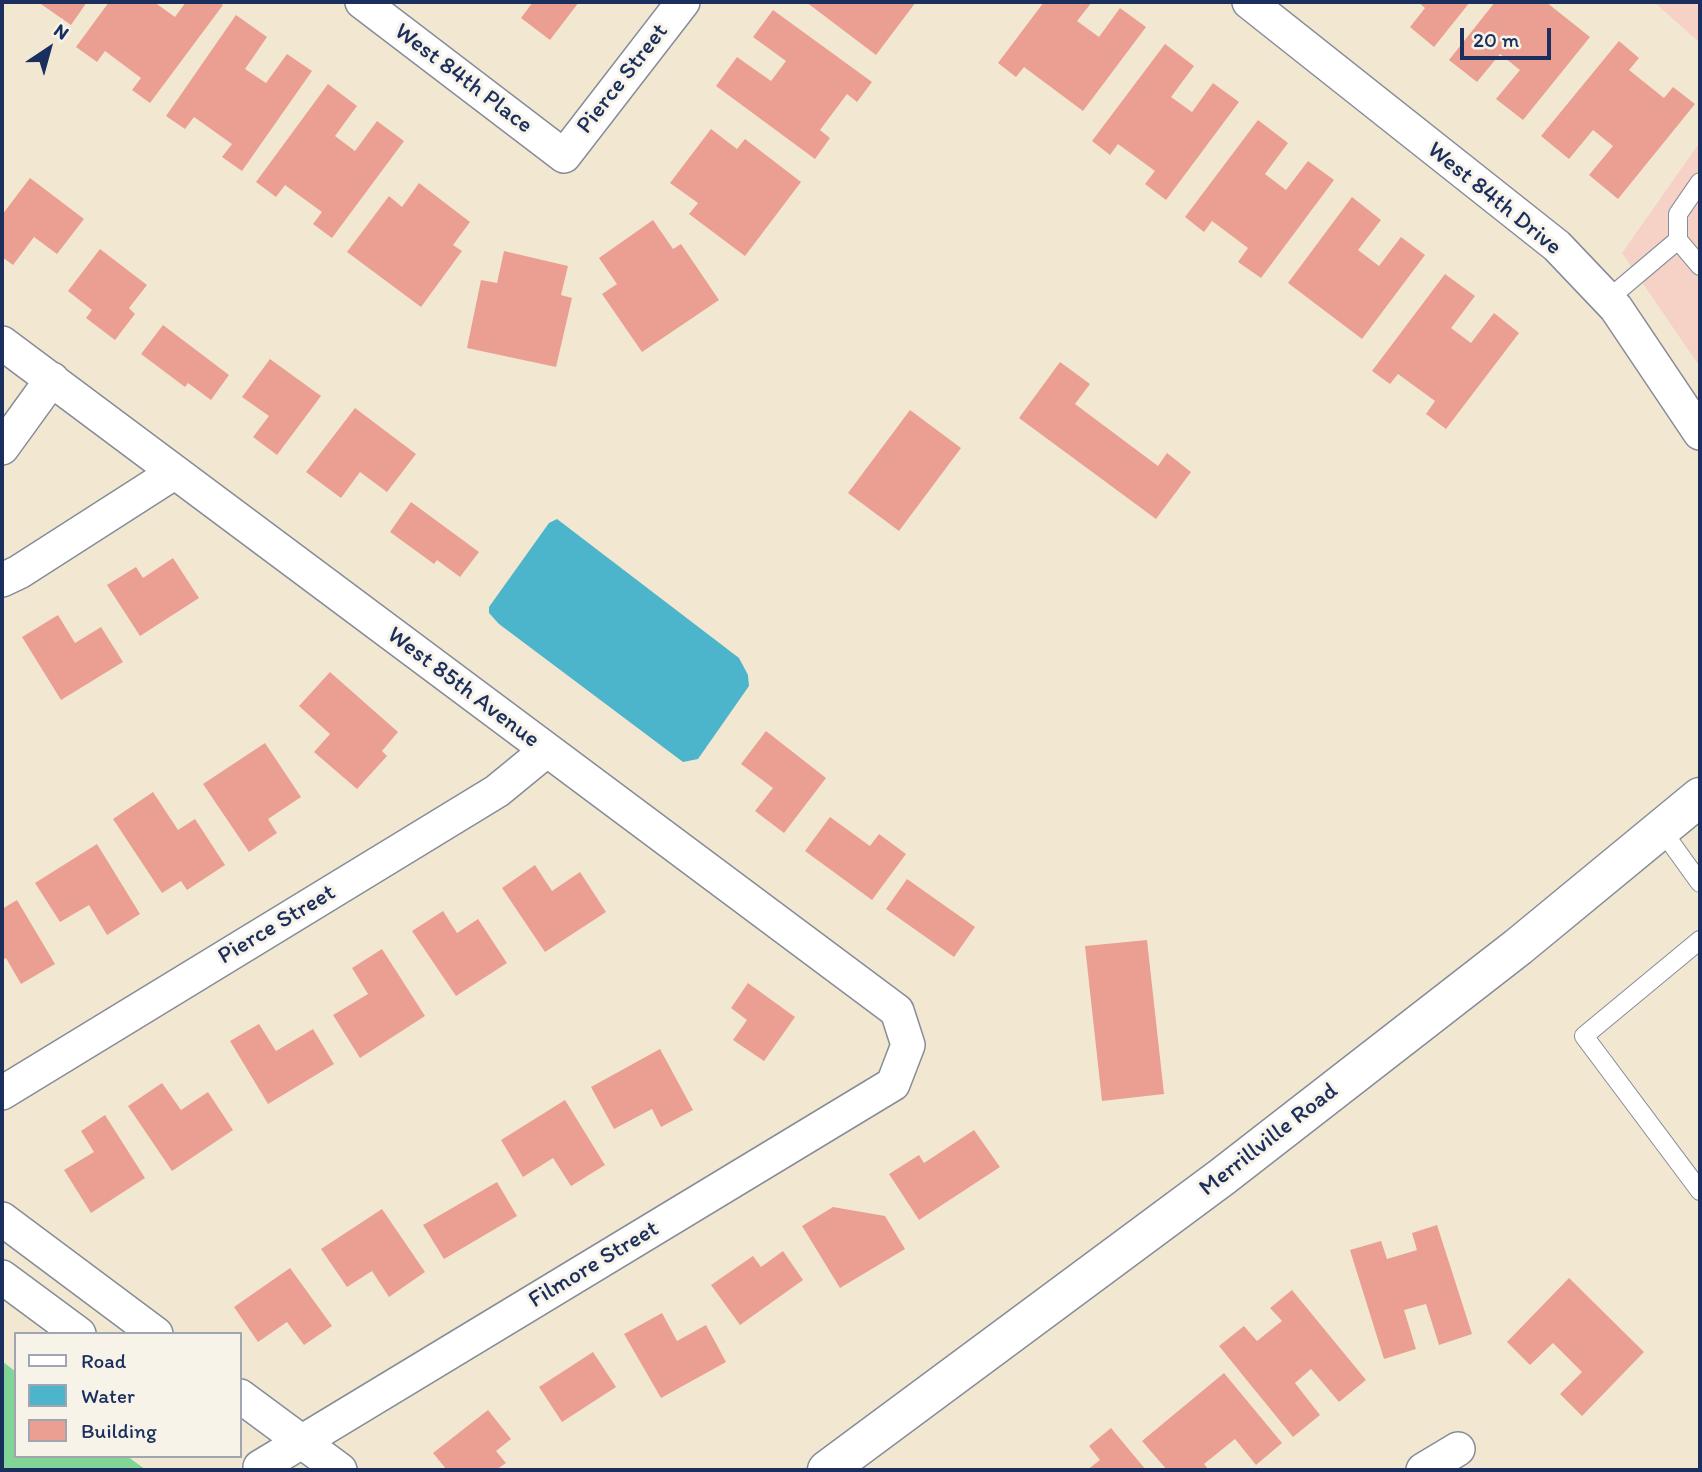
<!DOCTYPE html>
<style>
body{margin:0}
#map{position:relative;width:1702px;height:1472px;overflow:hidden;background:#f2e8d1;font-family:Itim,sans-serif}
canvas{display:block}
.frame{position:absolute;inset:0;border:4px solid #1b2f5e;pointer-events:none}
.legend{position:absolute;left:14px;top:1332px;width:228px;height:126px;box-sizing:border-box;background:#f7f3e8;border:2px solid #9fa5b1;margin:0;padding:9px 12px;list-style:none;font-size:21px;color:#1b2f5e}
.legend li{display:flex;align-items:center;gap:14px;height:35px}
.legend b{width:35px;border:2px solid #9fa5b1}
.north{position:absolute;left:14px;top:14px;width:70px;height:70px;-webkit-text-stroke:5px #f7f3e8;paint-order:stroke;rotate:36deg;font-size:19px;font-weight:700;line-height:28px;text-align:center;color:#1b2f5e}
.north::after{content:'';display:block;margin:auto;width:24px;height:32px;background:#1b2f5e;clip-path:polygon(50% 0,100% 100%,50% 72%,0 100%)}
.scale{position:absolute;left:1460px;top:28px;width:91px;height:32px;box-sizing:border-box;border:4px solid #1b2f5e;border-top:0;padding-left:9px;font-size:21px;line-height:24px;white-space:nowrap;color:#1b2f5e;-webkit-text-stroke:5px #f7f3e8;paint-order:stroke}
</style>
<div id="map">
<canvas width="1702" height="1472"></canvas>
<div class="frame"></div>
<ul class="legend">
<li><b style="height:9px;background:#fff"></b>Road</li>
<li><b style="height:19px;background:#4cb4cb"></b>Water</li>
<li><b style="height:19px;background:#eb9f93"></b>Building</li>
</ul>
<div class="north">N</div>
<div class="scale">20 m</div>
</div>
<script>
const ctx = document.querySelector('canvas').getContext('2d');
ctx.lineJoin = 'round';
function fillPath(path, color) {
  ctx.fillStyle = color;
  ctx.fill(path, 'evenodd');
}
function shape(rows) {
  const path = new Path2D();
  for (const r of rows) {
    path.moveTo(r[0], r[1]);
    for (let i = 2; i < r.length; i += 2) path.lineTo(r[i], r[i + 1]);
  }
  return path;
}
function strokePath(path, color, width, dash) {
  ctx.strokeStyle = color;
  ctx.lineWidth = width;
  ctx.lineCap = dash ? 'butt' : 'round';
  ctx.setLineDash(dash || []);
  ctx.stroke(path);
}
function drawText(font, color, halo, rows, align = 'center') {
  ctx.font = font + ' Itim,sans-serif';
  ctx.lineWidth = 6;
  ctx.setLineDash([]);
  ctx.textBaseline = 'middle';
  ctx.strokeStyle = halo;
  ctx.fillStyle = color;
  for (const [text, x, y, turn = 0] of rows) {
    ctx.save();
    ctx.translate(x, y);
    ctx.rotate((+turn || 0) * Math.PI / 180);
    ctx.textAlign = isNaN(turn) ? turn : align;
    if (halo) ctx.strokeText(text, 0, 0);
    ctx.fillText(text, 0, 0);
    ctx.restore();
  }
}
fillPath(shape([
 [1654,2,1700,2,1700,43],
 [1700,142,1700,367,1622,253]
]), '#f6d1c5');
fillPath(shape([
 [2,1361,16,1372,16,1456,127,1456,146,1470,2,1470]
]), '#81d597');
fillPath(shape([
 [557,519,739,658,748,675,749,686,698,759,683,762,499,624,489,613,489,607,549,523]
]), '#4cb4cb');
fillPath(shape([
 [38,2,87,2,71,25],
 [109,2,154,2,175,17,186,2,218,2,223,5,150,103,132,90,141,78,105,51,97,62,76,47],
 [533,2,579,2,550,40,521,18],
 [806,2,916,2,876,55],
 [1044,2,1092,2,1077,21,1099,37,1120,8,1146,27,1083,111,1024,67,1016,77,998,63],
 [1418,2,1470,2,1434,47,1410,27,1425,8],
 [1495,2,1546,2,1590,37,1523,120,1496,99,1520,70,1500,54,1477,82,1449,60],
 [773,10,872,82,857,102,847,94,820,130,830,138,815,159,716,86,737,57,771,81,786,61,753,37],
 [236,15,267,37,245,69,266,83,287,54,312,71,242,171,222,157,232,144,194,117,185,129,166,116],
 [1619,41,1639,58,1629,70,1664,98,1673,87,1695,104,1618,199,1589,175,1613,146,1593,130,1569,159,1541,136],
 [1165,44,1194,66,1171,97,1192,112,1213,83,1239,102,1166,200,1145,184,1155,171,1118,144,1110,155,1092,141],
 [328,84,357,106,335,136,355,151,377,121,404,141,332,238,313,224,322,212,285,185,276,197,256,182],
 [1258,120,1288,143,1265,174,1286,190,1308,161,1334,180,1261,278,1238,262,1248,248,1212,221,1204,232,1185,217],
 [711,129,737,149,745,139,801,182,745,256,689,214,698,203,670,183],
 [30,178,84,219,57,254,34,237,13,265,2,257,2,215],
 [419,183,470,222,453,245,462,251,421,307,347,252,389,196,402,207],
 [1352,197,1381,220,1358,250,1379,266,1401,237,1425,255,1362,339,1288,283],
 [653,220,673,249,681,244,719,300,642,352,602,294,617,284,599,258],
 [100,249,147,285,129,308,135,314,115,340,86,318,92,310,68,291],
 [504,251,568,266,561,295,572,298,556,367,467,348,481,280,497,283],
 [1445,274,1475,296,1451,328,1471,343,1494,313,1519,333,1446,429,1426,414,1435,401,1398,374,1390,384,1372,371],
 [163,325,229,375,211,400,188,383,185,387,141,354],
 [270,359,321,396,277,455,253,437,269,416,242,397],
 [1060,362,1090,384,1075,404,1158,466,1167,453,1191,472,1156,519,1019,418],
 [355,408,416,454,387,492,360,472,341,498,306,472],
 [910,410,961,448,899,531,848,493],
 [411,502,479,552,460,577,437,560,434,564,390,532],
 [173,558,199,598,140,636,107,585,136,567,143,578],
 [58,615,75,643,101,627,123,662,61,700,22,637],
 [330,672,398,732,382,751,387,756,357,789,314,752,330,734,299,706],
 [766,731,826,778,784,833,755,811,773,788,741,764],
 [265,743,301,797,268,819,277,833,249,852,203,784],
 [153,792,178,830,195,819,225,865,187,890,181,881,162,893,113,819],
 [830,817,870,846,879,834,906,854,872,900,805,851],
 [97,844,140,914,107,935,89,905,60,922,35,883],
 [535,865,552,891,580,872,606,912,545,952,502,888],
 [907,879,975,927,954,957,886,909],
 [17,900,55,964,21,984,6,958,2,960,2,909],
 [443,911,457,933,478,919,507,963,456,996,412,931],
 [1147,940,1164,1094,1102,1101,1085,946],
 [382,949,425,1016,360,1058,333,1015,368,994,352,968],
 [748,983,795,1017,764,1061,733,1040,747,1020,731,1008],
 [259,1024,276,1051,313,1029,334,1064,268,1104,230,1041],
 [660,1049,693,1110,661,1127,652,1109,614,1129,591,1087],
 [162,1083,181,1110,208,1092,233,1130,172,1171,128,1106],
 [565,1100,605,1165,571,1186,553,1158,523,1177,501,1140],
 [105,1115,145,1178,91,1213,64,1170,94,1152,81,1131],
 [974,1130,1000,1167,919,1220,889,1174,919,1155,924,1163],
 [497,1182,517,1216,444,1259,423,1225],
 [833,1207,885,1216,905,1249,840,1288,802,1226],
 [382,1209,425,1272,389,1297,372,1271,347,1287,321,1249],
 [1437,1225,1472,1334,1439,1345,1426,1304,1404,1310,1416,1349,1384,1359,1350,1250,1381,1241,1387,1259,1417,1250,1412,1233],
 [783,1251,803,1280,740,1325,711,1285,753,1256,761,1267],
 [290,1268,332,1326,304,1345,287,1322,258,1342,234,1307],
 [1569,1278,1644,1352,1582,1416,1560,1394,1582,1372,1553,1343,1530,1365,1507,1342],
 [1292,1290,1366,1380,1339,1402,1311,1369,1295,1383,1320,1415,1293,1437,1219,1346,1244,1326,1257,1341,1282,1321,1270,1308],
 [662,1313,677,1341,706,1325,726,1362,661,1398,624,1334],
 [593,1352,616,1387,562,1422,539,1387],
 [1224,1373,1282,1443,1256,1465,1235,1439,1204,1464,1209,1470,1167,1470,1142,1441],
 [488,1410,511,1439,496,1451,506,1463,496,1470,447,1470,433,1453],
 [1111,1428,1146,1470,1087,1470,1100,1460,1089,1446]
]), '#eb9f93');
const service = shape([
 [1678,240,1678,214,1700,182],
 [1607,300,1678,240,1700,266],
 [1661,829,1700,883],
 [1700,940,1584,1036,1700,1191]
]);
const minor = shape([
 [362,2,564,156,683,2],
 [1249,2,1557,246,1616,308,1700,433],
 [2,343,897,1011,908,1045,893,1084,260,1467],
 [2,448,52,379],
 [2,580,19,572,175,472],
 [2,1093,497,791,547,750],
 [2,1219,156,1334],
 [2,1277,79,1334],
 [240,1396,340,1470],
 [1423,1470,1458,1449]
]);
const tertiary = shape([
 [827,1470,1222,1177,1518,947,1700,797]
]);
strokePath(service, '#868c98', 20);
strokePath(minor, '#868c98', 36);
strokePath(tertiary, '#868c98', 41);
strokePath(service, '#fff', 18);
strokePath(minor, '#fff', 33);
strokePath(tertiary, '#fff', 38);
drawText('24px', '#1b2f5e', '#f7f3e8', [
 ["West 84th Place",463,79,37],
 ["Pierce Street",623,79,-52],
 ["West 84th Drive",1494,199,39],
 ["West 85th Avenue",463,688,37],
 ["Pierce Street",277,925,-31],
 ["Merrillville Road",1269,1140,-38],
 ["Filmore Street",594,1265,-31]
]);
</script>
